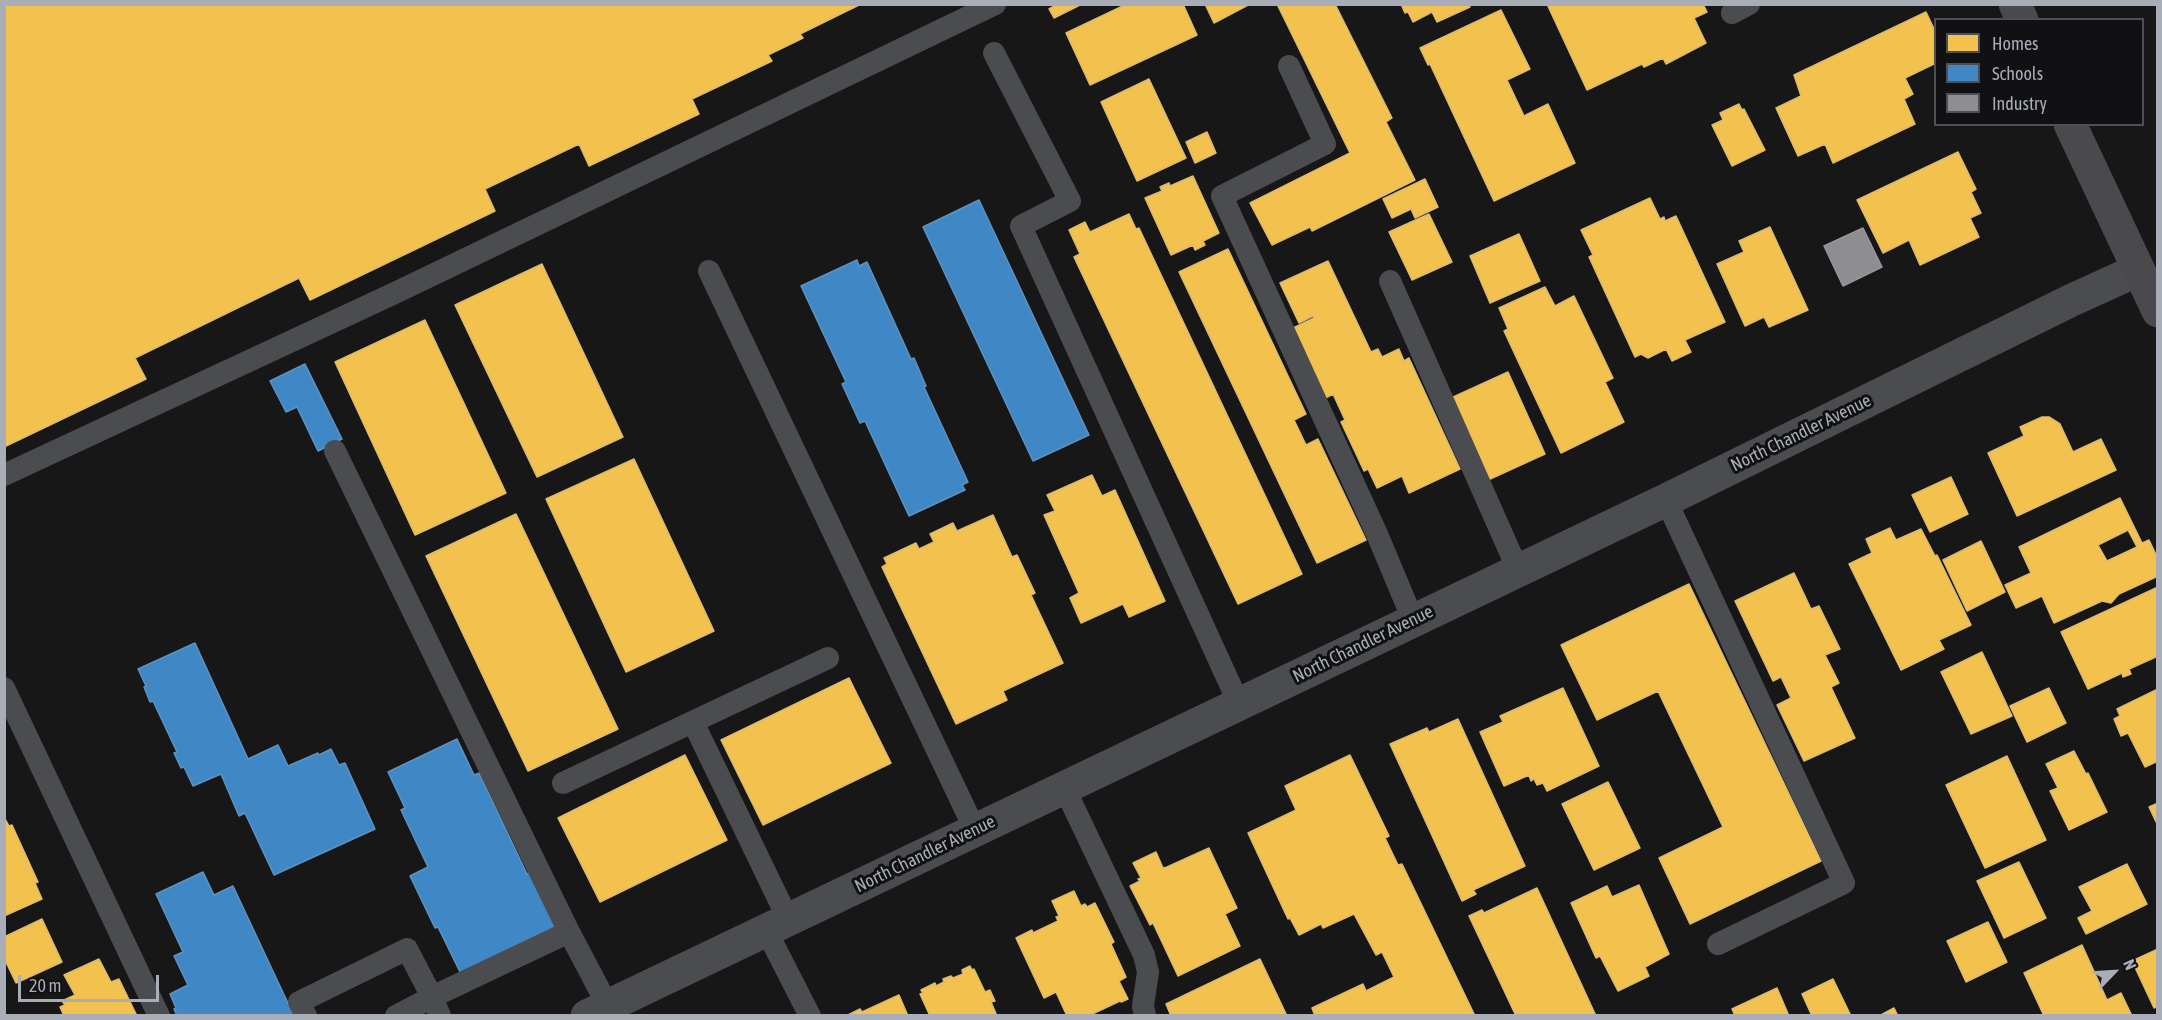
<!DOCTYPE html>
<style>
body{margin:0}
#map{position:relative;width:2162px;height:1020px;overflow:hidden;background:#171717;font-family:"Asap Condensed",sans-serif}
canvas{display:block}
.frame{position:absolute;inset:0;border:6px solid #a8adb8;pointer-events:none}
.legend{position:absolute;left:1934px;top:18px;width:210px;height:108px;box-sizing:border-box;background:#111113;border:2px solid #4d4f55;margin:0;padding:8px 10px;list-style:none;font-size:18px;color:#a8adb8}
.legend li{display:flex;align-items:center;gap:12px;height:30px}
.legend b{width:30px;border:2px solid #4d4f55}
.north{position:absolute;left:2084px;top:942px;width:60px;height:60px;-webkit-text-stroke:4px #111113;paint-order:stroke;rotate:65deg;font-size:16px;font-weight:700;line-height:24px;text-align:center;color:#a8adb8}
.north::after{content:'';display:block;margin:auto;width:21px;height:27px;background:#a8adb8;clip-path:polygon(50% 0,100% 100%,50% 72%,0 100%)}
.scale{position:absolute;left:18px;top:975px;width:141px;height:27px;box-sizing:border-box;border:3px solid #a8adb8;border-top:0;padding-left:8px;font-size:18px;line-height:21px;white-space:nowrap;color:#a8adb8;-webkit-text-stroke:4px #111113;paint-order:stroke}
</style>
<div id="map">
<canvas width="2162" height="1020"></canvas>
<div class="frame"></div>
<ul class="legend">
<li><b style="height:16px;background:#f2c14e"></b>Homes</li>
<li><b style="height:16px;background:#3f88c5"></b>Schools</li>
<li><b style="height:16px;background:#8d8d92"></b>Industry</li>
</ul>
<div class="north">N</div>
<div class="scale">20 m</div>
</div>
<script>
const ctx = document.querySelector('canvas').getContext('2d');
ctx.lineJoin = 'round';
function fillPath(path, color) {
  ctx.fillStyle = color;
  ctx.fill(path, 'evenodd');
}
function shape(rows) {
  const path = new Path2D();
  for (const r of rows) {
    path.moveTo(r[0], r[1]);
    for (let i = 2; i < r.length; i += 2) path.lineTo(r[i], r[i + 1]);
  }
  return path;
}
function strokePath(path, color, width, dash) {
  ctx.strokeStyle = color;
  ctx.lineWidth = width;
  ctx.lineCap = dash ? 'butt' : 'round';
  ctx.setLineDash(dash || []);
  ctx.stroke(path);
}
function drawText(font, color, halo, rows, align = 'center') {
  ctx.font = font + ' "Asap Condensed",sans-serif';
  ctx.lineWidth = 6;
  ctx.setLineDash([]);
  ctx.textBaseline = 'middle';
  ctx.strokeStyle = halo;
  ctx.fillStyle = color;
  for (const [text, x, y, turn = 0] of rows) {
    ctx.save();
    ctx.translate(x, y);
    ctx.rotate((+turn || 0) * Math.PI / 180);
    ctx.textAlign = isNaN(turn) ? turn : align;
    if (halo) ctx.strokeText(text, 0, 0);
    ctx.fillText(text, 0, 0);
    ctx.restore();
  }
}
const homes = shape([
 [4,4,861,4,800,34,803,38,768,55,772,61,692,99,699,114,589,166,579,144,485,189,495,211,310,300,299,278,135,358,146,379,4,447,4,4],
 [1058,4,1082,4,1054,18,1049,9,1058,4],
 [1127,4,1183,4,1197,35,1090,85,1066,33,1127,4],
 [1205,4,1250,4,1214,23,1205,4],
 [1277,4,1335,4,1392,118,1386,122,1415,180,1312,231,1310,227,1272,245,1250,203,1350,153,1277,4],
 [1401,4,1468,4,1470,7,1437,22,1432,12,1413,22,1408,12,1405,13,1401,4],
 [1547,4,1703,4,1707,12,1694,18,1706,43,1666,64,1663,58,1644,67,1642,64,1587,90,1547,4],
 [1501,10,1530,69,1507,80,1524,116,1548,104,1575,163,1494,201,1430,64,1428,65,1420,48,1501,10],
 [1926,12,1936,33,1936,63,1905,78,1913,94,1904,99,1915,124,1833,163,1825,144,1798,156,1776,108,1801,96,1794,75,1926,12],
 [1149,79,1186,158,1137,181,1101,102,1149,79],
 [1739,104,1742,110,1744,109,1765,150,1732,166,1712,125,1723,120,1720,113,1739,104],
 [1207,132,1216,153,1195,163,1186,142,1207,132],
 [1958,152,1976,189,1971,192,1981,213,1970,218,1979,237,1920,265,1909,240,1883,253,1857,200,1958,152],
 [1193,176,1219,233,1203,241,1205,245,1195,250,1193,245,1171,255,1145,198,1162,191,1160,187,1169,183,1170,186,1193,176],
 [1425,179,1438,207,1415,218,1411,209,1392,218,1383,199,1425,179],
 [1650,198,1660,219,1664,217,1665,221,1676,216,1725,322,1685,340,1691,352,1672,361,1666,349,1648,358,1641,354,1635,357,1589,257,1593,255,1581,230,1650,198],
 [1129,214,1136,229,1139,228,1302,574,1238,604,1074,257,1080,254,1069,230,1085,222,1090,232,1129,214],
 [1429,214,1452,262,1412,280,1389,232,1429,214],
 [1770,227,1808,310,1769,327,1764,317,1745,326,1717,264,1744,252,1739,241,1770,227],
 [1519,234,1540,281,1490,303,1470,256,1519,234],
 [1228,249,1306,414,1294,420,1306,445,1318,439,1366,540,1317,563,1179,272,1228,249],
 [1328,261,1371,352,1378,349,1382,357,1399,349,1404,361,1409,358,1460,469,1409,493,1402,476,1377,488,1368,469,1364,471,1341,422,1345,420,1333,394,1322,400,1289,330,1314,318,1313,316,1299,323,1280,283,1328,261],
 [542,264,623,437,537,477,455,305,542,264],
 [1545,287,1555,306,1574,296,1613,378,1605,382,1624,422,1561,453,1504,331,1508,329,1499,308,1545,287],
 [425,320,506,493,415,535,335,362,425,320],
 [1508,372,1545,454,1488,480,1451,398,1508,372],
 [2042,417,2049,417,2060,424,2073,452,2101,439,2116,470,2017,516,1988,453,2024,436,2020,427,2042,417],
 [634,459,714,631,626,672,546,499,634,459],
 [1092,475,1102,496,1115,490,1165,601,1129,617,1123,604,1081,623,1070,598,1079,593,1044,515,1055,511,1047,495,1092,475],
 [1951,477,1968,514,1930,532,1912,495,1951,477],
 [2120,498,2142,543,2149,540,2158,559,2158,576,2119,594,2111,603,2102,601,2054,623,2042,596,2016,608,2005,585,2031,573,2019,547,2120,498],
 [2128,530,2137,547,2107,561,2098,545,2128,530],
 [516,514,618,729,528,771,426,556,516,514],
 [993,515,1012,557,1017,555,1035,593,1031,595,1063,663,1003,691,1007,700,956,724,882,567,887,564,884,558,916,543,919,549,934,542,930,534,953,523,957,531,993,515],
 [1890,528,1896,540,1921,529,1935,556,1937,555,1971,625,1939,640,1944,649,1901,670,1849,564,1872,553,1866,539,1890,528],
 [1981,541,2005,592,1967,611,1943,560,1981,541],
 [1794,573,1811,609,1819,606,1840,649,1825,655,1839,683,1831,687,1855,738,1804,761,1777,705,1791,698,1781,677,1773,681,1735,601,1794,573],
 [1689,584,1821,861,1690,924,1659,858,1723,827,1658,691,1597,720,1561,645,1689,584],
 [2158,587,2158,656,2129,669,2131,674,2123,677,2122,673,2088,689,2061,632,2158,587],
 [1982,652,2012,716,1971,734,1941,672,1982,652],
 [849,678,891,763,763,825,721,740,849,678],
 [1563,688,1599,766,1547,791,1543,783,1537,785,1534,779,1531,781,1529,775,1504,786,1480,732,1503,722,1500,716,1563,688],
 [2049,688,2066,723,2027,742,2010,706,2049,688],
 [2158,689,2158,761,2145,767,2128,733,2121,736,2114,719,2120,716,2117,709,2158,689],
 [1458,719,1525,866,1473,890,1476,894,1462,901,1390,744,1427,728,1429,732,1458,719],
 [2074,751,2086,774,2088,773,2107,812,2069,830,2050,791,2058,788,2046,764,2074,751],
 [685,755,727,840,600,902,558,818,685,755],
 [1350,755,1389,836,1385,838,1398,865,1402,864,1475,1016,1315,1016,1312,1008,1363,984,1366,991,1394,977,1382,952,1376,955,1354,914,1323,928,1321,924,1299,935,1290,918,1288,919,1248,833,1296,810,1285,786,1350,755],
 [2007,756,2046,840,1985,868,1946,785,2007,756],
 [1608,782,1640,848,1594,870,1562,804,1608,782],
 [2158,803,2158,826,2149,807,2158,803],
 [4,817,9,826,12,825,38,882,35,883,42,899,4,916,4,817],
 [1209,848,1237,908,1225,914,1240,946,1178,976,1153,923,1150,925,1130,886,1140,881,1138,879,1141,878,1133,863,1156,852,1163,868,1167,867,1209,848],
 [2019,862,2046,918,2004,938,1977,881,2019,862],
 [2127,864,2147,904,2086,934,2078,918,2092,911,2079,887,2127,864],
 [1639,885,1669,954,1645,967,1649,976,1618,991,1600,956,1596,958,1571,903,1607,886,1612,897,1639,885],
 [1537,888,1596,1016,1516,1016,1469,916,1482,910,1484,913,1537,888],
 [1074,891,1081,906,1085,904,1087,907,1095,903,1114,942,1111,944,1126,977,1119,981,1128,999,1121,1002,1120,1001,1088,1016,1067,1016,1056,992,1044,998,1016,938,1032,930,1033,933,1058,921,1056,917,1059,916,1052,901,1074,891],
 [42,919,62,962,16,983,4,958,4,937,42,919],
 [1988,922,2007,962,1966,982,1947,941,1988,922],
 [2082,945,2107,1000,2121,993,2132,1016,2044,1016,2024,973,2082,945],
 [2158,949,2158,1006,2154,1008,2132,961,2158,949],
 [99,959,111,982,119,979,137,1016,64,1016,60,1007,65,1005,62,1001,75,995,64,975,99,959],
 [1260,959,1287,1016,1171,1016,1166,1004,1260,959],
 [970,966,972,970,974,969,985,992,990,990,995,1001,991,1002,997,1016,930,1016,920,994,923,993,921,990,935,983,936,986,944,982,943,979,951,976,953,978,963,974,962,970,970,966],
 [1833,979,1851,1016,1812,1016,1802,994,1833,979],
 [1777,988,1789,1016,1735,1016,1732,1009,1777,988],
 [899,995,908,1016,846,1016,860,1009,862,1012,899,995],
 [1894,1008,1898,1016,1879,1016,1894,1008]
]);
fillPath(homes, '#f2c14e');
strokePath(homes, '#dcbb6e', 1.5);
const schools = shape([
 [979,200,1089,435,1033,461,923,227,979,200],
 [857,260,859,266,867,262,911,359,914,358,926,386,924,387,968,482,962,485,965,490,909,516,865,421,860,423,842,384,846,382,801,286,857,260],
 [305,364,342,439,318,451,297,407,286,412,270,381,305,364],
 [195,643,248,759,278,745,288,766,318,753,319,755,331,749,339,765,345,763,375,829,274,875,245,813,239,816,221,774,193,786,184,767,181,768,174,753,177,752,153,701,150,702,144,687,146,686,138,669,195,643],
 [457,739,474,775,479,773,527,874,531,872,559,930,462,976,438,927,435,928,410,876,428,867,401,810,405,808,388,772,457,739],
 [203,872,214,895,233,886,294,1016,177,1016,174,1009,176,1008,170,994,188,985,174,956,183,952,156,894,203,872]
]);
fillPath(schools, '#3f88c5');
strokePath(schools, '#5e93c1', 1.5);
const industry = shape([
 [1863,228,1882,267,1843,286,1824,246,1863,228]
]);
fillPath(industry, '#8d8d92');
strokePath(industry, '#95979d', 1.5);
strokePath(shape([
 [1732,13,1749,4],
 [994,53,1070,201,1021,226,1239,704],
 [1289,66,1325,144,1222,196,1377,534,1413,620],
 [709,271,975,830],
 [1390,281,1518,570],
 [335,451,569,932],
 [4,475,397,292,995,4],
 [1666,500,1844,883,1718,944],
 [4,688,159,1016],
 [693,722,788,919],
 [563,783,828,658],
 [1064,787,1144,955,1148,972,1143,1006,1145,1016],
 [766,930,810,1016],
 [306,1016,299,1002,407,949,432,997,569,932,608,1006],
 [396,1016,432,997,440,1016]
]), '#4b4c50', 22);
strokePath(shape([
 [587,1016,1666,500,2072,300,2138,270]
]), '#4b4c50', 33);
strokePath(shape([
 [2015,4,2022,20],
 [2070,124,2158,311]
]), '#4a4a4e', 33);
drawText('18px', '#a8adb8', '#111113', [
 ["North Chandler Avenue",1801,433,-26],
 ["North Chandler Avenue",1363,644,-26],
 ["North Chandler Avenue",925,854,-26]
]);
</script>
